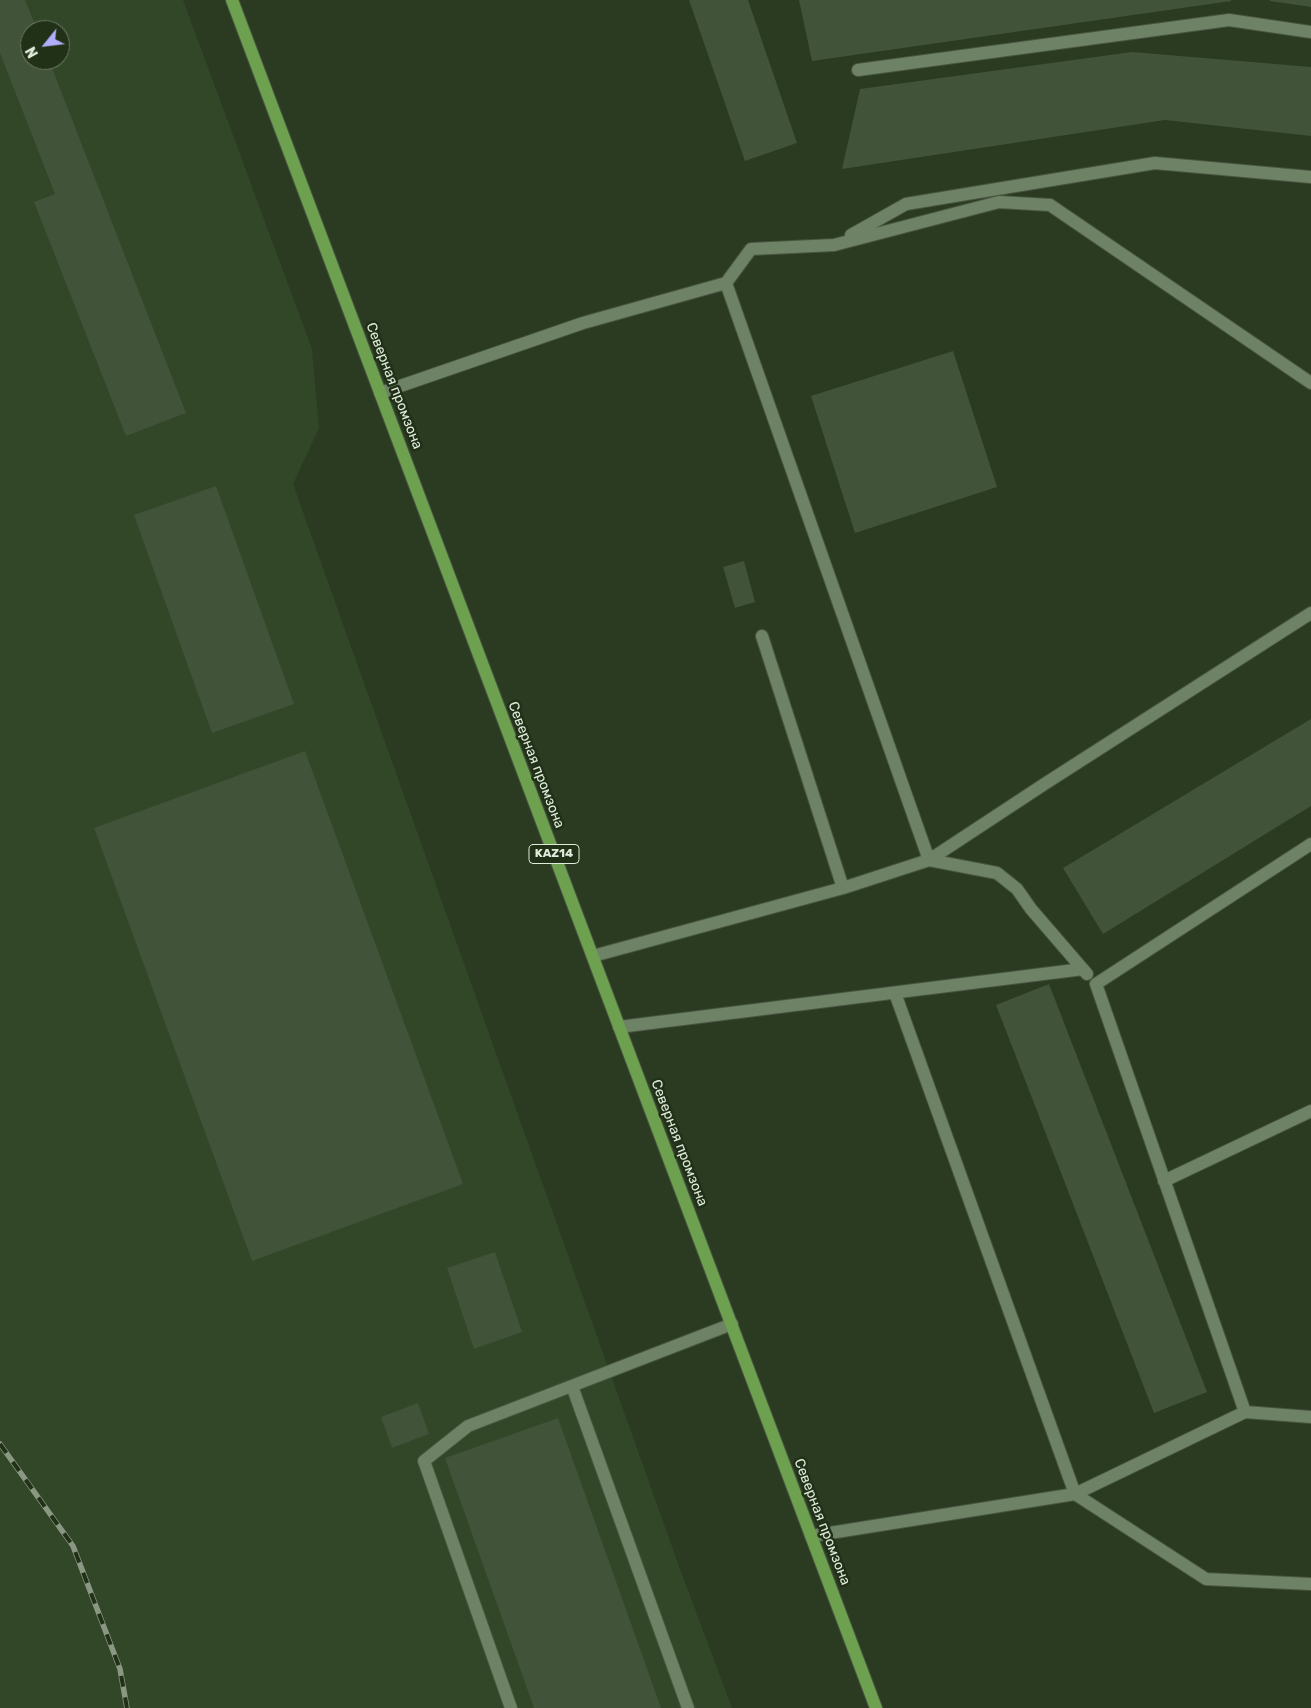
<!DOCTYPE html>
<meta charset="utf-8">
<style>
body{margin:0}
#map{position:relative;width:1311px;height:1708px;overflow:hidden;background:#2a3b22;font-family:Rubik,sans-serif}
canvas{display:block}
.north{position:absolute;left:20px;top:20px;width:50px;height:50px;box-sizing:border-box;background:#203118;border:1px solid #6d7b66;border-radius:50%;rotate:241deg;font-size:14px;font-weight:700;line-height:20px;text-align:center;color:#e1ebdc}
.north::after{content:'';display:block;margin:auto;width:18px;height:22px;background:#b1adfa;clip-path:polygon(50% 0,100% 100%,50% 72%,0 100%)}
</style>
<div id="map">
<canvas width="1311" height="1708"></canvas>
<div class="north">N</div>
</div>
<script>
const ctx = document.querySelector('canvas').getContext('2d');
ctx.lineJoin = 'round';
function fillPath(path, color) {
  ctx.fillStyle = color;
  ctx.fill(path, 'evenodd');
}
function shape(rows) {
  const path = new Path2D();
  for (const r of rows) {
    path.moveTo(r[0], r[1]);
    for (let i = 2; i < r.length; i += 2) path.lineTo(r[i], r[i + 1]);
  }
  return path;
}
function strokePath(path, color, width, dash) {
  ctx.strokeStyle = color;
  ctx.lineWidth = width;
  ctx.lineCap = dash ? 'butt' : 'round';
  ctx.setLineDash(dash || []);
  ctx.stroke(path);
}
function drawText(font, color, halo, rows, align = 'center') {
  ctx.font = font + ' Rubik,sans-serif';
  ctx.lineWidth = 5;
  ctx.setLineDash([]);
  ctx.textBaseline = 'middle';
  ctx.strokeStyle = halo;
  ctx.fillStyle = color;
  for (const [text, x, y, turn = 0] of rows) {
    ctx.save();
    ctx.translate(x, y);
    ctx.rotate((+turn || 0) * Math.PI / 180);
    ctx.textAlign = isNaN(turn) ? turn : align;
    if (halo) ctx.strokeText(text, 0, 0);
    ctx.fillText(text, 0, 0);
    ctx.restore();
  }
}
fillPath(shape([
 [0,0,183,0,312,349,319,428,293,484,680,1569,732,1708,0,1708],
 [30,30,60,30,60,60,30,60]
]), '#324628');
fillPath(shape([
 [0,0,25,0,37,30,30,30,30,60,49,60,186,413,126,436,34,202,55,194,0,53],
 [689,0,748,0,797,143,745,161],
 [799,0,1231,0,1231,1,812,61],
 [1270,0,1311,0,1311,7,1270,1],
 [1132,52,1311,67,1311,136,1165,120,842,169,860,89],
 [953,351,997,487,855,533,811,396],
 [216,486,294,704,212,733,134,515],
 [744,561,755,602,735,608,723,567],
 [1311,719,1311,806,1103,934,1063,868],
 [305,751,463,1184,252,1261,94,828],
 [1049,984,1207,1392,1154,1413,996,1005],
 [495,1252,522,1332,474,1349,447,1268],
 [418,1403,429,1434,392,1448,381,1417],
 [558,1418,661,1708,534,1708,445,1458]
]), '#415339');
const minor = shape([
 [858,70,1229,20,1311,32],
 [851,235,906,204,1155,163,1311,177],
 [726,283,929,860],
 [380,393,583,323,726,283,751,249,834,245,999,202,1050,205,1311,383],
 [762,636,843,888],
 [929,860,997,873,1017,889,1031,909,1087,974],
 [593,956,843,888,929,860,1046,783,1311,613],
 [895,993,1075,1494,1206,1579,1311,1584],
 [619,1027,1083,969],
 [1164,1181,1311,1111],
 [572,1386,688,1708],
 [1245,1412,1096,984,1311,844],
 [811,1536,1075,1494,1245,1412,1311,1417],
 [511,1708,424,1461,468,1426,732,1324]
]);
const major = shape([
 [232,0,876,1708]
]);
strokePath(minor, '#485640', 14);
strokePath(major, '#485640', 14);
strokePath(minor, '#6e8265', 12);
strokePath(major, '#6da14f', 12);
const rail = shape([
 [0,1444,73,1546,120,1669,127,1708]
]);
strokePath(rail, '#8a9783', 5.5);
strokePath(rail, '#203118', 4, [11]);
for (const [x, y, w] of [
 [554,854,50]
]) {
  const box = new Path2D();
  box.roundRect(x - w / 2, y - 9.5, w, 19, 4);
  ctx.fillStyle = '#203118';
  ctx.fill(box);
  strokePath(box, '#e1ebdc', 1);
}
drawText('bold 12px', '#e1ebdc', null, [
 ["KAZ14",554,854]
]);
drawText('14px', '#e1ebdc', '#203118', [
 ["Северная промзона",394,386,69],
 ["Северная промзона",536,765,69],
 ["Северная промзона",679,1143,69],
 ["Северная промзона",822,1522,69]
]);
</script>
